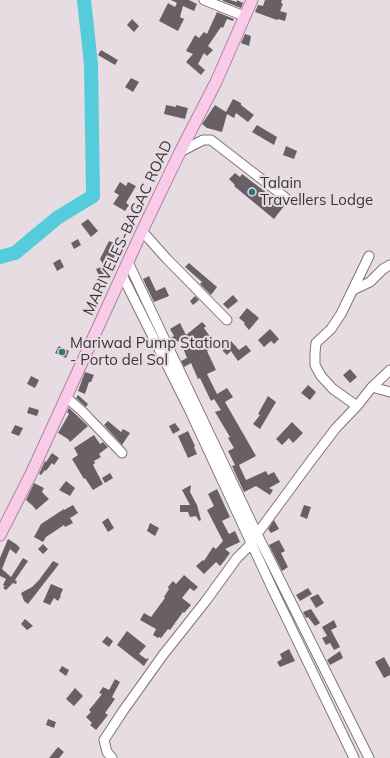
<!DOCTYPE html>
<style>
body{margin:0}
canvas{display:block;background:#e7dce2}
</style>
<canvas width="390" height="758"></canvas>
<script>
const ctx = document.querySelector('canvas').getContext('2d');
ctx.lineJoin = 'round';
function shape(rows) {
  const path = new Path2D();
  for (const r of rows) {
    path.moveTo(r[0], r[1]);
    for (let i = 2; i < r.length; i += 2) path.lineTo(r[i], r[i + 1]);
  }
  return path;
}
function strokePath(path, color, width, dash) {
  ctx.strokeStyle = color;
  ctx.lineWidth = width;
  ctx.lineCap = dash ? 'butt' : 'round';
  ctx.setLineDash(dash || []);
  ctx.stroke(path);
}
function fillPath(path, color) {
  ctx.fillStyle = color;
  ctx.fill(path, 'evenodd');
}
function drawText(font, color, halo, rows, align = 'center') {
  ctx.font = font + ' Mulish,sans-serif';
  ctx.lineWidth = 4;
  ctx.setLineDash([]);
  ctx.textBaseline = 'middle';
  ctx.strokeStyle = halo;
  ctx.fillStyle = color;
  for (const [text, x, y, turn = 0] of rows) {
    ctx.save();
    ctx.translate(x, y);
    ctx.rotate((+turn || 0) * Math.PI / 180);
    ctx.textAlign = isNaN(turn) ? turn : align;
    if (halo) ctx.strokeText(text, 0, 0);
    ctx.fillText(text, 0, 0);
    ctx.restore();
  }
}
strokePath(shape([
 [0,257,15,253,57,218,93,196,91,64,84,0]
]), '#55ccdc', 14);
fillPath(shape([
 [171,0,189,0,197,4,194,11,183,6,180,17,184,19,178,31,159,21,168,3,175,7,177,3],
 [223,0,230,0,237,2,237,0,243,3,241,8,223,1],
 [265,0,282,0,281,3,283,4,280,11,287,13,285,21,278,19,277,20,255,12,258,5,263,6],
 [217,12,234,19,233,21,227,19,223,28,221,27,208,46,213,50,207,56,204,53,198,64,205,70,201,75,186,62,193,54,186,51,195,35,199,38,204,32,207,34],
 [132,19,139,26,134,32,127,25],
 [245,34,251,36,249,46,241,43],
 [101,50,118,60,115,65,98,55],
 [131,78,139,82,133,92,125,87],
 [233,99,241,103,241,105,254,115,248,122,236,113,234,118,227,114,222,132,207,128,202,124,215,105,226,112],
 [166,105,176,107,176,105,188,108,185,119,164,114],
 [257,125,277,137,274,145,252,132],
 [286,146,297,151,294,159,283,155],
 [235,173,240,177,242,174,284,206,274,219,234,186,235,185,229,179],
 [120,182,126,186,128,182,136,186,126,203,129,205,125,211,113,204,119,195,114,192],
 [88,219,98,231,91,237,81,224],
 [116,237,122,240,108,271,109,274,100,278,96,269,104,266,100,259,109,241,114,243],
 [78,239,81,245,74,249,71,243],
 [60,259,64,267,57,271,53,263],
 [189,263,217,287,211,295,200,284,202,282,185,267],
 [149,276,156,291,165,287,169,296,154,302,143,279],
 [233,295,238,301,228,309,223,304],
 [195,296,199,300,193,305,190,301],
 [247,308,259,318,249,330,244,324,245,323,239,318],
 [202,322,206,326,204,328,216,345,207,351,216,370,207,374,217,394,227,388,233,397,225,402,256,456,239,465,246,480,266,471,268,475,274,472,280,482,269,488,273,490,270,495,256,486,244,492,232,466,235,465,228,451,234,448,228,438,230,437,215,412,221,410,214,399,211,401,200,378,198,379,191,363,184,367,181,361,187,358,180,340,174,344,171,338,174,336,170,329,180,323,186,335],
 [270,329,279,339,274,344,271,341,264,347,258,340],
 [231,341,239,350,246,345,251,351,238,361,231,351,227,355,222,350],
 [59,346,69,351,66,358,55,353],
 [350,369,357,377,350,383,343,375],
 [85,372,94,375,91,382,89,382,85,394,78,391],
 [31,376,39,380,35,388,27,384],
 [308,385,316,392,310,400,301,393],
 [78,395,88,404,86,407,76,398],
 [268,396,276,402,260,429,253,424,260,415,258,414],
 [29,407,39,410,37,416,27,413],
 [69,408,88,426,70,442,68,439,58,433,69,414,67,412],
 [108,421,121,432,123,429,130,433,122,445,104,425],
 [292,422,303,433,293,443,289,438,282,445,276,439],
 [175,423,180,430,173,434,169,426],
 [15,425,23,428,19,436,11,433],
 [188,431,195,446,194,447,197,454,188,458,178,436],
 [94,435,100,444,103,442,108,447,99,454,101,457,94,461,95,463,93,465,103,484,93,490,85,478,84,479,72,459,78,455,74,448],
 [52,453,59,458,54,465,52,463,46,471,45,470,41,475,39,474,45,461,46,462],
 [110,473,113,478,105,483,102,478],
 [66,481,75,488,70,496,59,490],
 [34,483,44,488,42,492,49,499,36,510,33,506,26,500],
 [191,485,190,492,197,505,201,520,199,521,196,516,190,517,188,512,180,512,180,505,190,505,182,490],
 [217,489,230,517,222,521,229,534,235,531,240,542,225,549,230,553,225,560,220,566,216,562,204,574,196,566,203,560,204,561,213,547,216,549,223,541,207,510,214,506,208,494],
 [73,505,78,513,70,518,73,523,65,527,64,525,46,537,43,542,34,537,41,524,64,509,64,510],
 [304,505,311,507,307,519,300,516],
 [108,518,114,528,108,532,102,522],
 [274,520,279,529,271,533,268,529],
 [150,523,159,528,155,536,147,531],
 [8,539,16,544,20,548,16,554,10,549,2,569,11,577,23,558,28,561,15,580,17,582,16,584,13,583,6,590,3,588,5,586,3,585,6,579,0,576,0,558],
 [279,540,285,551,281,553,288,567,282,571,269,545],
 [43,544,48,549,43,554,38,549],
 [53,561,59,564,28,604,24,601,21,593,32,587,39,580],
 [184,575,198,587,194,591,190,588,182,598,191,605,184,613,183,612,170,630,168,629,161,638,159,637,158,638,153,635,156,629,140,620,144,613,151,617,165,598,164,597,169,589,168,587,173,581,176,584],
 [51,584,63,589,60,596,61,596,58,601,54,598,50,605,43,602],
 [308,588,312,594,300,601,296,595],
 [318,594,324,603,316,608,310,598],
 [311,609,320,623,315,626,308,617,306,618,303,612],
 [25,619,33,626,27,630,21,624],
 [334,620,337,627,331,630,340,647,334,650,330,643,326,645,322,638,327,636,322,627],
 [127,631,146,646,139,654,146,659,149,658,144,666,117,645],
 [107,636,113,641,109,647,102,642],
 [289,649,295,661,280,667,277,662,282,659,280,654],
 [340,651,343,658,330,665,327,660],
 [384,657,390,668,390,675,384,678,375,662],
 [62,666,69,670,66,676,59,671],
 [115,679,120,682,112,697,115,699,105,713,108,715,96,730,90,725,92,723,86,717,91,712,89,710,94,704,102,694,99,693,103,687,109,690],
 [75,688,83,696,74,706,66,699],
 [48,719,56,722,54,728,46,725],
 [58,747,64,752,59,758,49,758]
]), '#696065');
const minor = shape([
 [204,0,244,16],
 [180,152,203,140,211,140,286,198],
 [142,231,166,258,227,320],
 [128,262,257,534,369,758],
 [122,275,190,411,273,590,354,758],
 [353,290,370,282,383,269,390,265],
 [372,387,390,392],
 [66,397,83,412,122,453],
 [357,406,333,389,321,376,315,365,315,353,316,343,331,329,341,314,369,256],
 [112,758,107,752,104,740,123,711,163,655,205,602,237,558,251,544,257,534,310,462,336,428,357,406,372,387,390,370]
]);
const major = shape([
 [0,535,31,474,142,231,180,152,216,82,252,0]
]);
strokePath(minor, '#7e757a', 11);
strokePath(major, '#b381a1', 13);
strokePath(minor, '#fff', 9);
strokePath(major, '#f8cbe8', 11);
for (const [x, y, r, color] of [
 [252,192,4,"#2e757f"],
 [62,352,4,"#2e757f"]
]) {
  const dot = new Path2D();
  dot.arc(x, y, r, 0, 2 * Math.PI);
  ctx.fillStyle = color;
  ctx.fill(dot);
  strokePath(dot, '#e7dce2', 1.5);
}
drawText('15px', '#3b3739', '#e7dce2', [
 ["Talain",260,183],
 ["Travellers Lodge",260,200],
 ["Mariwad Pump Station",70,343],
 ["- Porto del Sol",70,360]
], 'left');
drawText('15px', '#3b3739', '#e7dce2', [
 ["MARIVELES-BAGAC ROAD",128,228,-65]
]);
</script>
